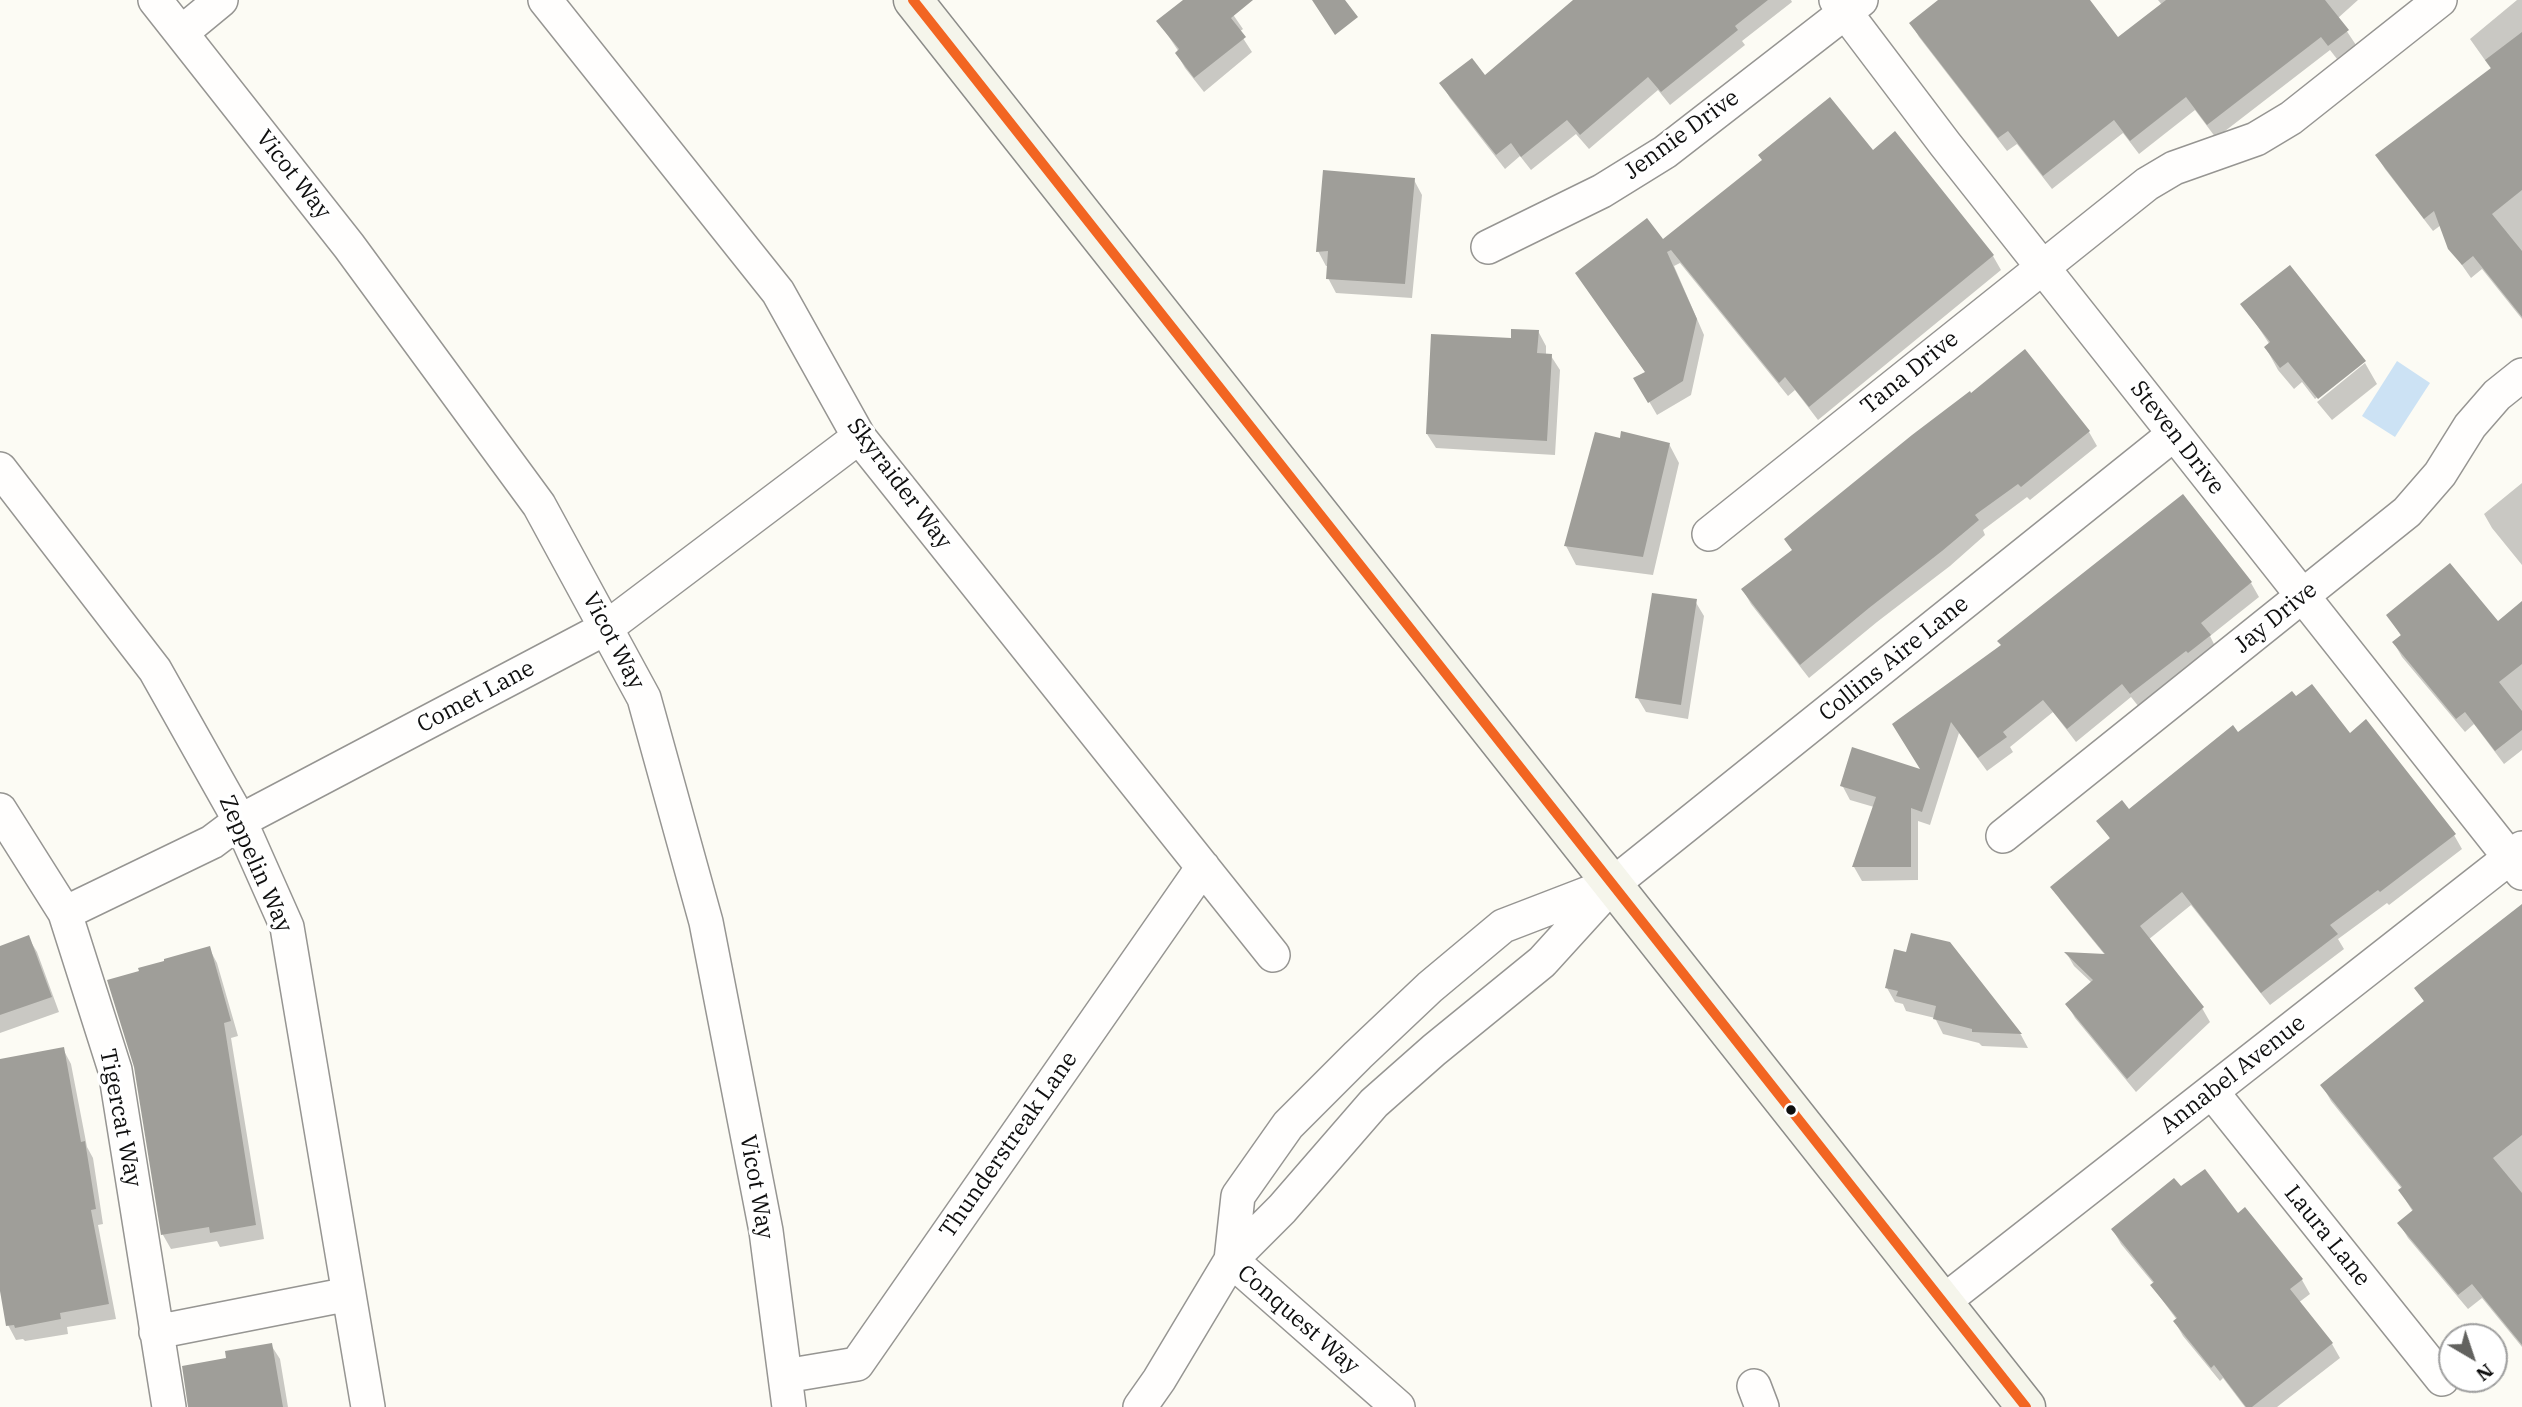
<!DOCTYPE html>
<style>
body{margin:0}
#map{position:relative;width:2522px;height:1407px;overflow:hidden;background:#fcfbf4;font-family:"IBM Plex Serif",serif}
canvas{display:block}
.north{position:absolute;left:2438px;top:1323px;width:70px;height:70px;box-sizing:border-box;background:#fff;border:2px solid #9f9f9f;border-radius:50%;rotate:141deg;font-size:19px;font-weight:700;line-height:28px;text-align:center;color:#0f0f0f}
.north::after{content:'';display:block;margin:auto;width:24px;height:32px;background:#62625f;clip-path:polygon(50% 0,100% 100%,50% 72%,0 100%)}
</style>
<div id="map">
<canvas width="2522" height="1407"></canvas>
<div class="north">N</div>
</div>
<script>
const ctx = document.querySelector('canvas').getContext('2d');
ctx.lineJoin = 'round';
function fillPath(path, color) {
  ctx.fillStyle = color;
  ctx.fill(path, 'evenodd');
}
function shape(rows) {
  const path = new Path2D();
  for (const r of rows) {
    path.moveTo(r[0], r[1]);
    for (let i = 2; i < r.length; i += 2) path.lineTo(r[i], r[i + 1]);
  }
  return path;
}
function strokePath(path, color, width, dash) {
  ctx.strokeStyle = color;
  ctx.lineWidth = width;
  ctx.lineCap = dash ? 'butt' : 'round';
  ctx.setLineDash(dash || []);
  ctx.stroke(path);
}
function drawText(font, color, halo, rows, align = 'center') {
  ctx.font = font + ' "IBM Plex Serif",serif';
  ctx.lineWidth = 7;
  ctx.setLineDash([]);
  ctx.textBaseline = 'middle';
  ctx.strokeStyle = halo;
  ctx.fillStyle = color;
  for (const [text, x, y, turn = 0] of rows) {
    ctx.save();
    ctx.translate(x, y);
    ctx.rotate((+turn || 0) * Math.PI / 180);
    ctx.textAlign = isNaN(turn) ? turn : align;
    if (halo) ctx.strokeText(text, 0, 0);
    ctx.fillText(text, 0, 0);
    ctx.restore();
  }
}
fillPath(shape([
 [2397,361,2430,383,2395,437,2362,416]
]), '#cce2f4');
fillPath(shape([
 [1186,0,1223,0,1243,29,1239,32,1252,52,1204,92,1185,68,1177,54,1179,52,1159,22],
 [1576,0,1791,0,1792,2,1742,41,1745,45,1670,105,1658,90,1589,149,1576,134,1531,170,1520,156,1505,169,1450,98,1442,84,1485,77],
 [1941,0,2088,0,2118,39,2162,5,2158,0,2358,0,2338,18,2356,45,2337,59,2330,50,2216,138,2195,110,2139,154,2123,133,2052,189,2017,144,2007,151,1919,37,1911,23],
 [2517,0,2522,0,2522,319,2482,269,2471,278,2450,248,2441,225,2433,231,2385,169,2377,156,2492,70,2470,39],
 [1872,153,1993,256,2001,270,1818,420,1795,390,1788,396,1680,263,1674,266,1704,335,1691,395,1657,415,1636,379,1646,373,1586,287,1663,241],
 [1414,180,1422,195,1412,298,1336,293,1328,278,1329,266,1326,266,1318,251],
 [2243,304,2363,361,2315,399,2302,382,2294,389,2278,370,2266,348,2270,345],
 [1538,331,1546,346,1546,356,1551,356,1560,370,1555,455,1436,448,1427,434,1513,340],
 [2365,363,2377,384,2332,420,2317,402],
 [1971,395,2089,432,2097,446,2030,500,2027,497,1983,530,1985,535,1950,566,1877,622,1809,678,1751,604,1743,590,1793,551],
 [1621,440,1669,444,1679,463,1653,575,1576,565,1566,546],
 [2522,483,2522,565,2492,528,2484,514],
 [2251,583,2259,597,2210,636,2217,650,2139,707,2131,697,2076,742,2053,712,2010,747,2013,752,1987,771,1959,733,1930,825,1918,821,1918,880,1862,881,1854,867,1874,807,1850,800,1842,785,1923,772,1903,738],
 [1695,601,1704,616,1688,719,1646,712,1637,697],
 [2522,604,2522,750,2504,764,2474,724,2465,732,2402,657,2394,643,2402,637,2388,616,2498,624],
 [2238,734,2349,735,2454,835,2462,849,2389,905,2387,903,2338,939,2344,949,2270,1005,2191,905,2148,940,2202,1008,2210,1022,2136,1092,2075,1018,2067,1004,2092,983,2074,966,2067,954,2105,955,2061,901,2053,887,2111,840,2099,821,2129,812],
 [28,937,37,952,59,1012,0,1033,0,948],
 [1949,943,2021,1035,2028,1048,1982,1046,1979,1043,1943,1034,1935,1018,1906,1011,1903,1004,1895,1002,1887,988,1908,954],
 [209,948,217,963,238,1036,231,1038,264,1239,220,1247,217,1241,171,1249,163,1235,136,1067],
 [2522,962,2522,1347,2482,1298,2468,1309,2408,1238,2399,1223,2413,1212,2400,1191,2402,1189,2331,1101,2322,1085,2425,1003,2416,988],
 [63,1049,71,1064,87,1147,93,1158,103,1224,98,1225,116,1319,67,1327,68,1334,25,1341,23,1339,16,1340,8,1325,0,1280,0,1061],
 [2180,1188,2238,1215,2244,1210,2302,1280,2310,1294,2298,1303,2332,1344,2340,1358,2277,1407,2245,1407,2223,1378,2220,1381,2183,1336,2175,1322,2177,1320,2152,1286,2154,1284,2121,1244,2113,1230],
 [271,1345,280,1359,288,1407,189,1407,228,1359]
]), '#0003');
fillPath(shape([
 [1183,0,1253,0,1231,18,1246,37,1194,78,1175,53,1179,49,1156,21],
 [1312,0,1345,0,1358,17,1335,35],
 [1573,0,1768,0,1735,26,1738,30,1661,92,1648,77,1580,135,1567,120,1521,157,1511,143,1496,155,1439,83,1472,58,1485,75],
 [1938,0,2090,0,2118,37,2166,0,2325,0,2349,30,2328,46,2321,37,2207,125,2186,97,2130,141,2114,120,2043,176,2008,131,1998,138,1909,23],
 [2522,32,2522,190,2492,214,2522,251,2522,317,2473,256,2462,265,2448,249,2434,211,2424,219,2375,155,2491,68,2485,60],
 [1830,97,1873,150,1895,131,1994,255,1809,407,1785,377,1779,383,1671,250,1667,252,1697,319,1683,381,1648,403,1633,378,1645,372,1575,273,1647,218,1663,239,1762,160,1758,155],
 [1323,170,1415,178,1405,284,1326,279,1328,251,1316,252],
 [2290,265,2366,361,2318,399,2288,362,2280,368,2264,347,2270,342,2240,304],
 [1511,329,1539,330,1537,353,1552,354,1547,441,1426,434,1431,334,1511,338],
 [2025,349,2090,431,2021,487,2018,484,1975,515,1979,520,1942,551,1869,608,1800,665,1741,589,1792,550,1784,539,1912,435,1970,391,1971,393],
 [1621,431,1670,443,1643,557,1564,546,1595,432,1620,438],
 [2183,494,2252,582,2201,623,2211,635,2188,653,2186,651,2130,694,2122,684,2067,729,2043,700,2003,732,2007,737,1978,758,1951,722,1922,812,1911,808,1911,867,1852,867,1876,797,1840,786,1852,747,1920,769,1892,724,2001,645,1997,641],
 [2450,563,2498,621,2522,601,2522,664,2499,682,2522,711,2522,730,2495,751,2465,712,2456,719,2392,642,2401,635,2386,615],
 [1652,593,1697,599,1681,705,1635,698],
 [2312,684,2350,733,2366,719,2456,834,2380,892,2378,890,2330,925,2338,934,2261,993,2182,892,2140,926,2204,1007,2127,1079,2065,1004,2093,980,2064,952,2105,954,2050,887,2110,838,2096,821,2122,800,2129,809,2233,725,2238,732,2292,691,2296,696],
 [2522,904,2522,1135,2493,1158,2522,1193,2522,1345,2472,1284,2458,1295,2397,1223,2413,1210,2398,1190,2402,1187,2320,1085,2424,1001,2414,988],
 [1911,933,1950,942,2022,1034,1972,1032,1972,1029,1933,1019,1936,1006,1896,996,1898,991,1885,988,1894,949,1906,952],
 [29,935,52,997,0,1015,0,946],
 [210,946,231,1021,224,1023,256,1225,210,1233,209,1227,161,1235,134,1067,107,980,139,971,138,968,164,961,164,959],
 [64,1047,81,1142,85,1141,96,1209,91,1210,109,1304,60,1313,61,1319,15,1328,14,1325,6,1326,0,1291,0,1059],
 [2205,1169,2238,1213,2245,1207,2303,1279,2290,1289,2333,1343,2252,1407,2246,1407,2214,1365,2211,1368,2173,1321,2177,1318,2150,1285,2154,1282,2111,1229,2174,1178,2181,1186],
 [272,1343,283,1407,188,1407,182,1366,226,1358,225,1351]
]), '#9f9e99');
const minor = shape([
 [155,0,349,246,539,505,644,698,706,922,766,1231,789,1407],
 [545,0,778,292,859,437,1273,955],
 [1836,0,1945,144,2522,873],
 [181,33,221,0],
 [1488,247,1602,191,1665,152,1861,0],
 [0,469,155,670,240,821,287,927,368,1407],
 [1709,534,2147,184,2174,168,2256,139,2291,118,2440,0],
 [0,810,65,913,115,1070,169,1407],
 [2003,836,2407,512,2440,474,2470,426,2497,395,2522,375],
 [65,913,212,842,240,821,606,628,859,437],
 [2212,1092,2442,1379],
 [1231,1260,1238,1196,1288,1125,1358,1055,1430,987,1503,926,1607,886],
 [1231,1260,1398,1407],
 [1943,1302,2522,848],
 [156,1332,349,1294],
 [785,1376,857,1364,1203,867],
 [1754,1386,1762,1407],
 [1140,1407,1159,1380,1231,1260,1282,1209,1374,1103,1434,1050,1542,962,1613,884,2174,434]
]);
const secondary = shape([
 [913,0,2026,1407]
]);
strokePath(minor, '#969592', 36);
strokePath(secondary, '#8c8c89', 41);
strokePath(minor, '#fffefd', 33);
strokePath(secondary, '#f5f5eb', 38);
strokePath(shape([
 [913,0,2026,1407]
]), '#f26522', 10);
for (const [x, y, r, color] of [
 [1791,1110,6,"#0f0f0f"]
]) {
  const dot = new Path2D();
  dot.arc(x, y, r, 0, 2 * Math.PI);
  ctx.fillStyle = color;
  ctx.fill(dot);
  strokePath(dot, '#fff', 2.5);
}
drawText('23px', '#0f0f0f', '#fff', [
 ["Jennie Drive",1682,135,-36],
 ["Vicot Way",293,175,52],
 ["Tana Drive",1910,373,-39],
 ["Steven Drive",2177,438,52],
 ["Skyraider Way",899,484,53],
 ["Jay Drive",2276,618,-39],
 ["Vicot Way",613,641,62],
 ["Collins Aire Lane",1894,659,-39],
 ["Comet Lane",476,697,-28],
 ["Zeppelin Way",255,864,66],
 ["Annabel Avenue",2233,1075,-38],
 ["Tigercat Way",120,1118,79],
 ["Thunderstreak Lane",1009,1145,-55],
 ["Vicot Way",756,1187,80],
 ["Laura Lane",2327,1236,51],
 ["Conquest Way",1298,1320,41]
]);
</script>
